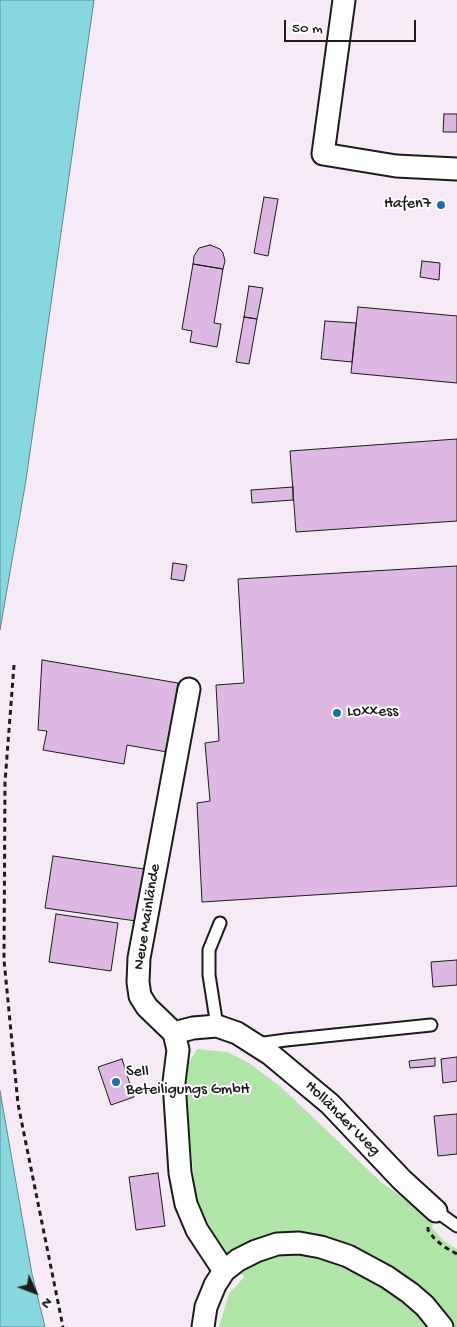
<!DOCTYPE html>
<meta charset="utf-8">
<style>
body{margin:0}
#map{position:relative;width:457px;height:1327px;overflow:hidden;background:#f5eaf6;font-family:"Gochi Hand",sans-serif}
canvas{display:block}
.north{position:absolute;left:10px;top:1267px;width:50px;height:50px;-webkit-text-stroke:4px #fff;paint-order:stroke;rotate:133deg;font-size:14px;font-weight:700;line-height:20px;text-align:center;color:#1c1c1c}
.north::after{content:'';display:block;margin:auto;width:18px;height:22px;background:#1c1c1c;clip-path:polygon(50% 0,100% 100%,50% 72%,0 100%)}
.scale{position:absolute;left:284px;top:20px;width:132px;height:22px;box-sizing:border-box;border:2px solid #1c1c1c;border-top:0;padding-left:6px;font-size:15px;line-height:18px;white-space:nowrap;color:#1c1c1c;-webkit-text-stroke:4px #fff;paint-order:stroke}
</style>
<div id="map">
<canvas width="457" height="1327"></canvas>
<div class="north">N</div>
<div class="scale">50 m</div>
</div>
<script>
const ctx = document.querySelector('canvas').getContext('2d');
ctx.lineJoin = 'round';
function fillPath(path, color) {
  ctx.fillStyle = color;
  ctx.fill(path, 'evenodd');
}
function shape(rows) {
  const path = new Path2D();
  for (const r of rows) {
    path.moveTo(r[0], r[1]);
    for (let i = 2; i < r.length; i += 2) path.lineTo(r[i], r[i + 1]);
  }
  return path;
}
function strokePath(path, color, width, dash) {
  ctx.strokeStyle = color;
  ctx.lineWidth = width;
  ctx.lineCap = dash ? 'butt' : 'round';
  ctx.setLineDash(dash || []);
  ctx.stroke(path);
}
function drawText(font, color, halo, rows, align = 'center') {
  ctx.font = font + ' "Gochi Hand",sans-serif';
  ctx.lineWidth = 4;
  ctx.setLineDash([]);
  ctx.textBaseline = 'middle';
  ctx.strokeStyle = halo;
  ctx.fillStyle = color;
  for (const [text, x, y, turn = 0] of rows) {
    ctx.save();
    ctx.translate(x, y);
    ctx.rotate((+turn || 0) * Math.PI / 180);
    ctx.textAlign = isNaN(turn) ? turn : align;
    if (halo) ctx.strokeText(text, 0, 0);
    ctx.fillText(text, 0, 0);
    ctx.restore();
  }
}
fillPath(shape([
 [197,1049,227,1052,249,1063,281,1087,381,1182,434,1220,432,1228,444,1241,457,1249,457,1327,219,1327,229,1294,244,1277,211,1229,196,1198,184,1078,188,1064]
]), '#afe5a7');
const water = shape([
 [0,0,94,0,26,480,0,630,0,0],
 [0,1091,32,1274,45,1327,0,1327,0,1091]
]);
fillPath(water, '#86d7de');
strokePath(water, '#5c8c90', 1);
const building = shape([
 [444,114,457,114,457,132,443,132,444,114],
 [264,197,278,199,268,256,254,253,264,197],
 [210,245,220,249,223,253,225,261,223,269,193,264,194,256,199,248,210,245],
 [422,261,440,263,439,280,420,277,422,261],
 [193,264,223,269,214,323,221,324,217,347,190,342,192,331,182,329,193,264],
 [249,286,263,288,257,319,244,317,249,286],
 [358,307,457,316,457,383,351,373,358,307],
 [244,317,257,319,249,364,236,362,244,317],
 [325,321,356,323,352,362,321,359,325,321],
 [457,439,457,521,296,532,290,451,457,439],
 [293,487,293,500,252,503,251,490,293,487],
 [173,563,187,565,184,581,171,579,173,563],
 [457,566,457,886,202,902,197,803,210,801,205,743,219,741,216,685,244,683,238,579,457,566],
 [42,660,178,683,167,752,127,745,124,764,43,750,47,731,38,730,42,660],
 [53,856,144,869,136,921,45,908,53,856],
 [56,914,118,923,111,971,49,962,56,914],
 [457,960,457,985,433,987,431,962,457,960],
 [457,1057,457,1081,443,1083,441,1059,457,1057],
 [435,1058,435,1066,410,1068,409,1061,435,1058],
 [122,1059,134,1097,111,1105,98,1067,122,1059],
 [457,1114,457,1154,438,1156,434,1116,457,1114],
 [158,1173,165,1226,136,1230,129,1177,158,1173]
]);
fillPath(building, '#ddb8e2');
strokePath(building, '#1c1c1c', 1);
const service = shape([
 [217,1026,209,975,209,950,220,923],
 [257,1044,286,1040,431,1025],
 [436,1211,457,1226]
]);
const minor = shape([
 [344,0,323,154,396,166,457,169],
 [189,689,139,958,138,982,140,996,147,1007,174,1033,178,1050,174,1082,180,1173,186,1204,197,1230,224,1271],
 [174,1033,193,1028,217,1026,237,1033,270,1054,330,1104,402,1180,436,1211],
 [203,1327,206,1307,215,1285,224,1271,238,1260,256,1251,277,1244,299,1243,321,1247,348,1256,387,1277,410,1293,425,1306,442,1327]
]);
strokePath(service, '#1c1c1c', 15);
strokePath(minor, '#1c1c1c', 25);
strokePath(shape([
 [14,665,5,782,4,960,18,1104,63,1327],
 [428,1227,428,1230,434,1238,443,1246,457,1254]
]), '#1c1c1c', 3, [5, 4]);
strokePath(service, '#fff', 11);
strokePath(minor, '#fff', 21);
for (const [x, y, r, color] of [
 [441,205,5,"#1f6fb2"],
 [337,713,5,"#1f6fb2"],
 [116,1082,5,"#1f6fb2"]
]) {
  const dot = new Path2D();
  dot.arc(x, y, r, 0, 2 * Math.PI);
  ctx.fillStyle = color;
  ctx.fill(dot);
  strokePath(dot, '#fff', 2);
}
drawText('16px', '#1c1c1c', '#fff', [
 ["Hafen7",431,205,"right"],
 ["Loxxess",347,713],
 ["Sell",126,1073],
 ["Beteiligungs GmbH",126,1091]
], 'left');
drawText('16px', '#1c1c1c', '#fff', [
 ["Neue Mainlände",148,917,-81],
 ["Holländer Weg",342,1119,45]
]);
</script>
